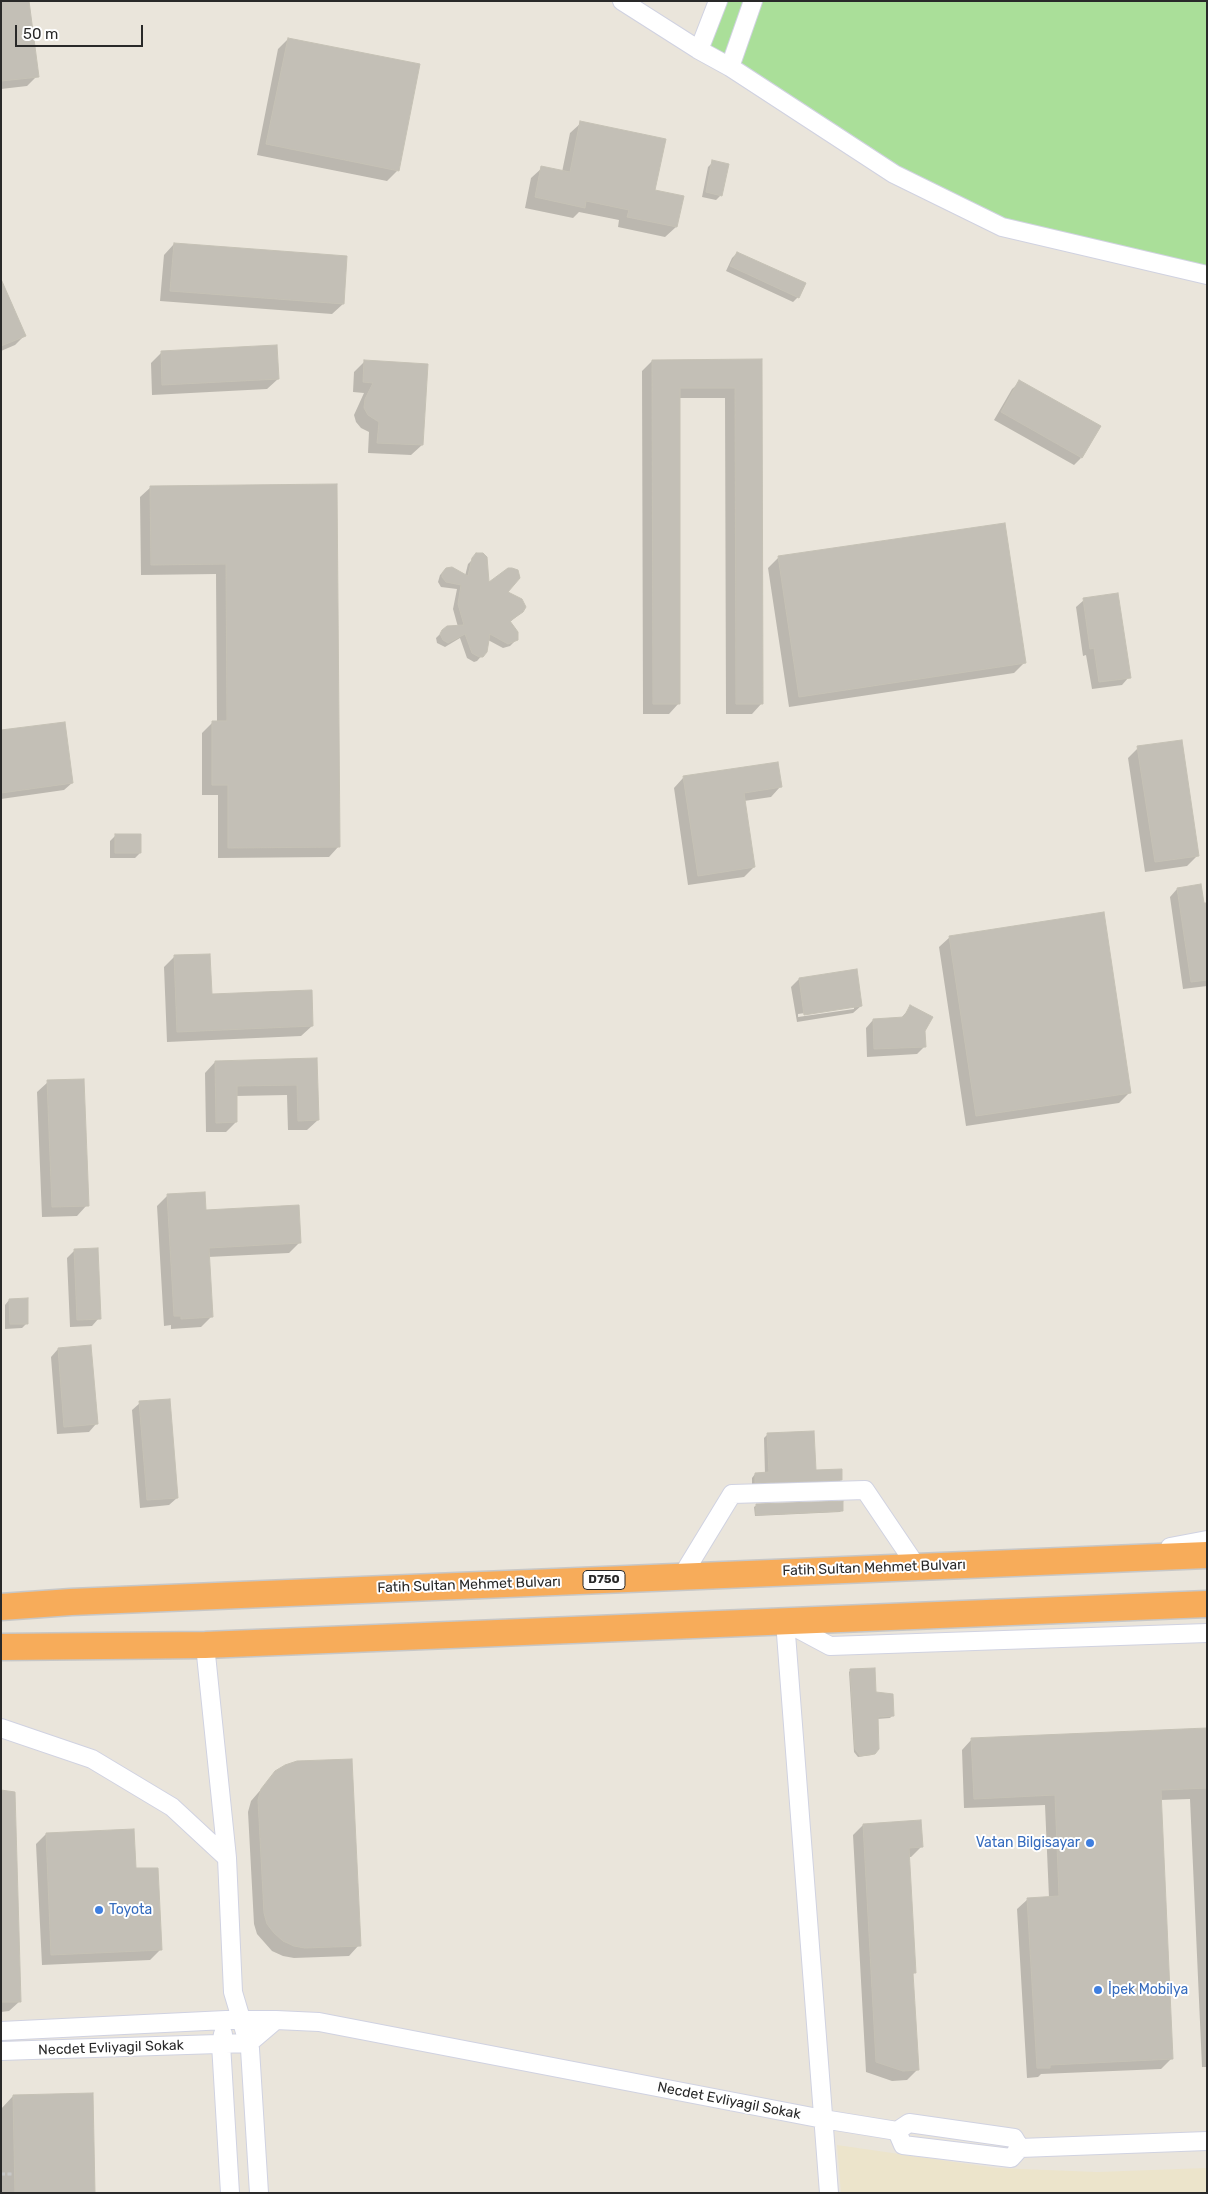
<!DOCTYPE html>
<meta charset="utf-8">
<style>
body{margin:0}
#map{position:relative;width:1208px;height:2194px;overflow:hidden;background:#eae5db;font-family:Rubik,sans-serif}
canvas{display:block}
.frame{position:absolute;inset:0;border:2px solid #292929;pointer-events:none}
.scale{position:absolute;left:15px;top:25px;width:128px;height:22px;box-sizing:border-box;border:2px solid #292929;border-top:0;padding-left:6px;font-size:15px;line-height:18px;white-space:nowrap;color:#292929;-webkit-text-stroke:4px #fff;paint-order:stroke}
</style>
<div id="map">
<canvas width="1208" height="2194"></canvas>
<div class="frame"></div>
<div class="scale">50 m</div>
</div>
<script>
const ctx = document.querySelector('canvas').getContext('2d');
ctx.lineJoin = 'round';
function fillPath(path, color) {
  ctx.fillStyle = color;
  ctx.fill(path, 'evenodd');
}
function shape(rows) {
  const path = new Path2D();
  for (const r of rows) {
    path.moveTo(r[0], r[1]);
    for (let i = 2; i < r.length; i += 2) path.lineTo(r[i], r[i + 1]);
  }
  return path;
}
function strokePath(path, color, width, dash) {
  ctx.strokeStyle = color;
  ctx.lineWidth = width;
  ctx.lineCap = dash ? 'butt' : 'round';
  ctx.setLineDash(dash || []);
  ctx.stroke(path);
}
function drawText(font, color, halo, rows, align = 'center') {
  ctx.font = font + ' Rubik,sans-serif';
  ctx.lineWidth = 4;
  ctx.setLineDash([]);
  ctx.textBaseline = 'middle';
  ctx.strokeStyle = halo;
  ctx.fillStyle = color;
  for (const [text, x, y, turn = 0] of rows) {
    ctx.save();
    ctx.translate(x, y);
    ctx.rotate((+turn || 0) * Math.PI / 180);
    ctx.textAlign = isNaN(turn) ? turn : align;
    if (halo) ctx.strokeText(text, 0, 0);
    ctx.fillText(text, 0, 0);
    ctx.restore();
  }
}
fillPath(shape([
 [837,2145,996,2168,1097,2172,1207,2168,1207,2193,841,2193]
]), '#ece4cb');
fillPath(shape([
 [718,1,1207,1,1207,275,1002,227,699,50]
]), '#aadf99');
fillPath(shape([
 [1,1,37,76,27,86,1,89],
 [288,39,398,170,387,181,257,155,278,49],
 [581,123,654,191,676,227,665,237,618,227,619,220,579,212,573,218,525,208,531,178,542,168,562,172,570,133],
 [713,162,721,195,716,200,702,197,708,167],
 [174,244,343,304,332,314,160,301,164,255],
 [737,253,798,297,793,302,726,271,732,258],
 [1,282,25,335,15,345,1,351],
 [161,353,278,379,267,389,152,395,151,363],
 [761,360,762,703,752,714,726,714,725,398,678,398,679,703,669,714,643,714,642,371,652,361],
 [365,361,422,445,411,455,368,453,369,432,361,428,356,422,354,415,364,393,353,392,354,372],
 [1020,382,1081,458,1074,465,994,420,1012,389],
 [336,485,339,846,329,857,218,858,218,795,202,795,202,733,212,723,217,723,216,574,141,575,140,497,151,487],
 [477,555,488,584,506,592,522,612,510,622,518,634,515,641,510,646,503,648,488,640,486,651,477,661,474,662,467,658,460,638,445,647,437,643,436,638,446,628,458,627,453,609,457,589,441,587,438,582,440,575,445,570,465,576,468,564],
 [778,558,1024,663,1014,673,789,707,768,568],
 [1084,600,1129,677,1122,685,1092,689,1086,655,1083,656,1076,607],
 [1,732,72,783,64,790,1,799],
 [1138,748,1198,855,1187,866,1145,872,1128,758],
 [683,778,780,787,771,797,744,801,754,867,744,877,688,885,674,788],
 [115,836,140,853,135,858,110,858,110,841],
 [1177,889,1203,905,1207,904,1207,986,1183,989,1170,897],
 [950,937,1129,1093,1119,1103,966,1126,939,947],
 [174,957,211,995,312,1026,301,1036,167,1042,164,967],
 [855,971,861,1006,853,1013,797,1022,791,987,799,979],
 [854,1006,854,1009,798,1017,798,1014],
 [911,1007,924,1031,924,1047,917,1054,867,1057,866,1028,873,1020,901,1018],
 [316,1060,318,1120,307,1130,288,1130,287,1095,236,1096,236,1122,226,1132,206,1132,205,1073,215,1062],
 [48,1082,87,1205,77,1216,42,1217,37,1092],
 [168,1195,205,1211,300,1242,289,1253,208,1257,211,1317,201,1327,171,1329,171,1325,164,1326,157,1206],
 [75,1250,99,1318,92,1326,70,1327,67,1258],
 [9,1300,27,1323,22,1328,5,1329,5,1305],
 [58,1349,96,1424,89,1432,57,1434,51,1357],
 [140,1403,177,1498,169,1505,140,1508,132,1410],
 [768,1434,814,1472,841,1480,837,1483,752,1486,752,1478,755,1474,765,1474,764,1438],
 [757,1505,842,1510,840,1512,755,1516,754,1507],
 [851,1670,875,1693,892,1716,890,1718,877,1719,878,1749,872,1755,858,1757,854,1752,849,1672],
 [1207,1729,1207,2067,1202,2067,1190,1799,1160,1800,1172,2058,1161,2069,1041,2074,1038,2077,1027,2078,1017,1909,1028,1899,1049,1898,1045,1805,964,1808,962,1750,972,1739],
 [276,1772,359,1945,349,1956,294,1958,283,1956,272,1951,257,1934,254,1924,248,1812,251,1801],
 [1,1791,20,2001,9,2011,1,2012],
 [863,1825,922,1846,911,1857,908,1857,915,1972,912,1975,917,2070,907,2080,892,2081,866,2072,853,1835],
 [46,1834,160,1950,150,1960,42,1965,36,1844],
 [13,2096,94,2193,1,2193,1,2109]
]), '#0003');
const building = shape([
 [1,1,29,1,39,77,1,81,1,1],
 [288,38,420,64,399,171,266,144,288,38],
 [580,121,666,139,655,190,684,196,677,227,627,217,629,210,586,201,585,208,535,197,541,166,570,172,580,121],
 [712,160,729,164,722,196,706,192,712,160],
 [174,243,347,256,344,304,170,291,174,243],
 [737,252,806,283,799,298,730,266,737,252],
 [1,279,26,336,1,346,1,279],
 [277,345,279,379,162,385,161,351,277,345],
 [762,359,763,704,736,704,735,388,680,388,680,704,653,704,652,360,762,359],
 [364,360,428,364,423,445,377,443,379,422,368,415,364,408,365,399,373,383,363,382,364,360],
 [1019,380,1101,426,1082,458,1001,412,1019,380],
 [337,484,340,847,228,848,228,785,212,785,212,721,227,721,226,564,151,565,150,486,337,484],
 [1005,523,1026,663,799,697,778,556,1005,523],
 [476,553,483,553,487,557,489,582,508,568,512,568,518,570,520,578,508,592,522,599,526,607,523,612,510,621,518,632,518,640,508,644,490,634,487,652,483,657,479,657,472,653,465,634,448,643,443,640,440,634,442,630,447,626,464,625,458,604,461,585,446,582,442,577,442,573,446,568,452,567,468,576,472,558,476,553],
 [1118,593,1131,678,1099,682,1094,648,1090,649,1083,598,1118,593],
 [65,722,73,783,1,793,1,730,65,722],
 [1182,740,1199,856,1155,862,1137,746,1182,740],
 [778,762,782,787,744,793,755,867,698,876,683,776,778,762],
 [115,834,141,834,141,853,115,853,115,834],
 [1201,884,1204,903,1207,903,1207,980,1191,982,1177,888,1201,884],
 [1104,912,1131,1093,976,1116,949,936,1104,912],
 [210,954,212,994,312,990,313,1026,177,1032,174,955,210,954],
 [857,969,862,1006,804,1015,799,978,857,969],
 [910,1005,933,1017,925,1031,926,1047,874,1049,873,1019,904,1017,910,1005],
 [317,1058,319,1120,298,1121,297,1085,237,1086,237,1122,216,1123,215,1061,317,1058],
 [84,1079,89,1206,52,1207,47,1080,84,1079],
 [205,1192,206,1210,299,1205,301,1243,209,1248,213,1317,181,1319,181,1316,174,1316,167,1194,205,1192],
 [98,1248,101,1319,77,1320,74,1249,98,1248],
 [28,1298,28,1324,10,1324,9,1299,28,1298],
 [91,1345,98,1424,64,1427,58,1348,91,1345],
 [170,1399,178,1498,147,1500,139,1401,170,1399],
 [814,1431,816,1470,842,1469,842,1480,755,1483,755,1473,769,1472,767,1433,814,1431],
 [843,1501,843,1511,756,1515,756,1504,843,1501],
 [875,1668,876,1692,893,1694,894,1716,878,1717,879,1749,875,1754,860,1756,855,1749,850,1669,875,1668],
 [1207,1728,1207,1788,1161,1790,1173,2059,1050,2065,1050,2068,1037,2068,1027,1898,1059,1896,1055,1795,974,1799,971,1738,1207,1728],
 [352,1759,361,1946,305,1948,294,1946,283,1941,274,1933,267,1924,264,1913,258,1800,261,1789,275,1771,285,1765,297,1761,352,1759],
 [1,1790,15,1792,21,2002,1,2002,1,1790],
 [921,1820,923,1847,909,1848,916,1973,913,1973,919,2070,903,2071,876,2062,863,1824,921,1820],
 [134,1829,136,1868,158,1868,162,1950,51,1955,46,1833,134,1829],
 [93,2093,95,2193,15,2193,13,2095,93,2093]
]);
fillPath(building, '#c3bfb6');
strokePath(building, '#c5c1b5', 1);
const minor = shape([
 [622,1,699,50,730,67,894,174,1002,227,1207,275],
 [699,50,718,1],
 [730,67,753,1],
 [1170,1547,1207,1540],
 [682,1576,732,1494,865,1490,917,1567],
 [785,1621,829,2193],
 [787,1623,830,1646,1207,1633],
 [205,1645,227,1858,233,1992,250,2049,259,2193],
 [1,1728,92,1759,172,1807,227,1858],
 [1,2031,226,2020,276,2020],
 [223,2034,221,2044,230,2193],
 [1,2051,249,2043,276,2020,319,2022,823,2119,897,2131],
 [897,2131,903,2145,1011,2158,1020,2148,1207,2141],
 [897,2131,909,2123,1014,2138,1020,2148]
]);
const highway = shape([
 [1,1607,71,1602,1207,1555],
 [1,1647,205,1645,1207,1604]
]);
strokePath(minor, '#d0d2e1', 20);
strokePath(highway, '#c7c7c7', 29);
strokePath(shape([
 [1,2174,14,2174]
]), '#c7c7c7', 3, [4, 2.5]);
strokePath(minor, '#fff', 18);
strokePath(highway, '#f7ac5a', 26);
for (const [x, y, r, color] of [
 [1090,1843,5,"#3f7fe0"],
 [99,1910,5,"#3f7fe0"],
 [1098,1990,5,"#3f7fe0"]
]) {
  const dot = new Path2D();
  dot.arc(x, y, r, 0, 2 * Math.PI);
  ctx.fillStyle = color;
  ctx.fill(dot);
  strokePath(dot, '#fff', 2);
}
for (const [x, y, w] of [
 [604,1580,42]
]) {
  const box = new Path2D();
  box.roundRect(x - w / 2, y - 9.5, w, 19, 4);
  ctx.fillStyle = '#fff';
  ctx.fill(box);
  strokePath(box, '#292929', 1);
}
drawText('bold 12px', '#292929', null, [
 ["D750",604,1580]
]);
drawText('14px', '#292929', '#fff', [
 ["Fatih Sultan Mehmet Bulvarı",874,1568,-2],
 ["Fatih Sultan Mehmet Bulvarı",469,1585,-2],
 ["Necdet Evliyagil Sokak",111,2048,-2],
 ["Necdet Evliyagil Sokak",729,2101,11]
]);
drawText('14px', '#366cbe', '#fff', [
 ["Vatan Bilgisayar",1080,1843,"right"],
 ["Toyota",109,1910],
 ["İpek Mobilya",1108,1990]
], 'left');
</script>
